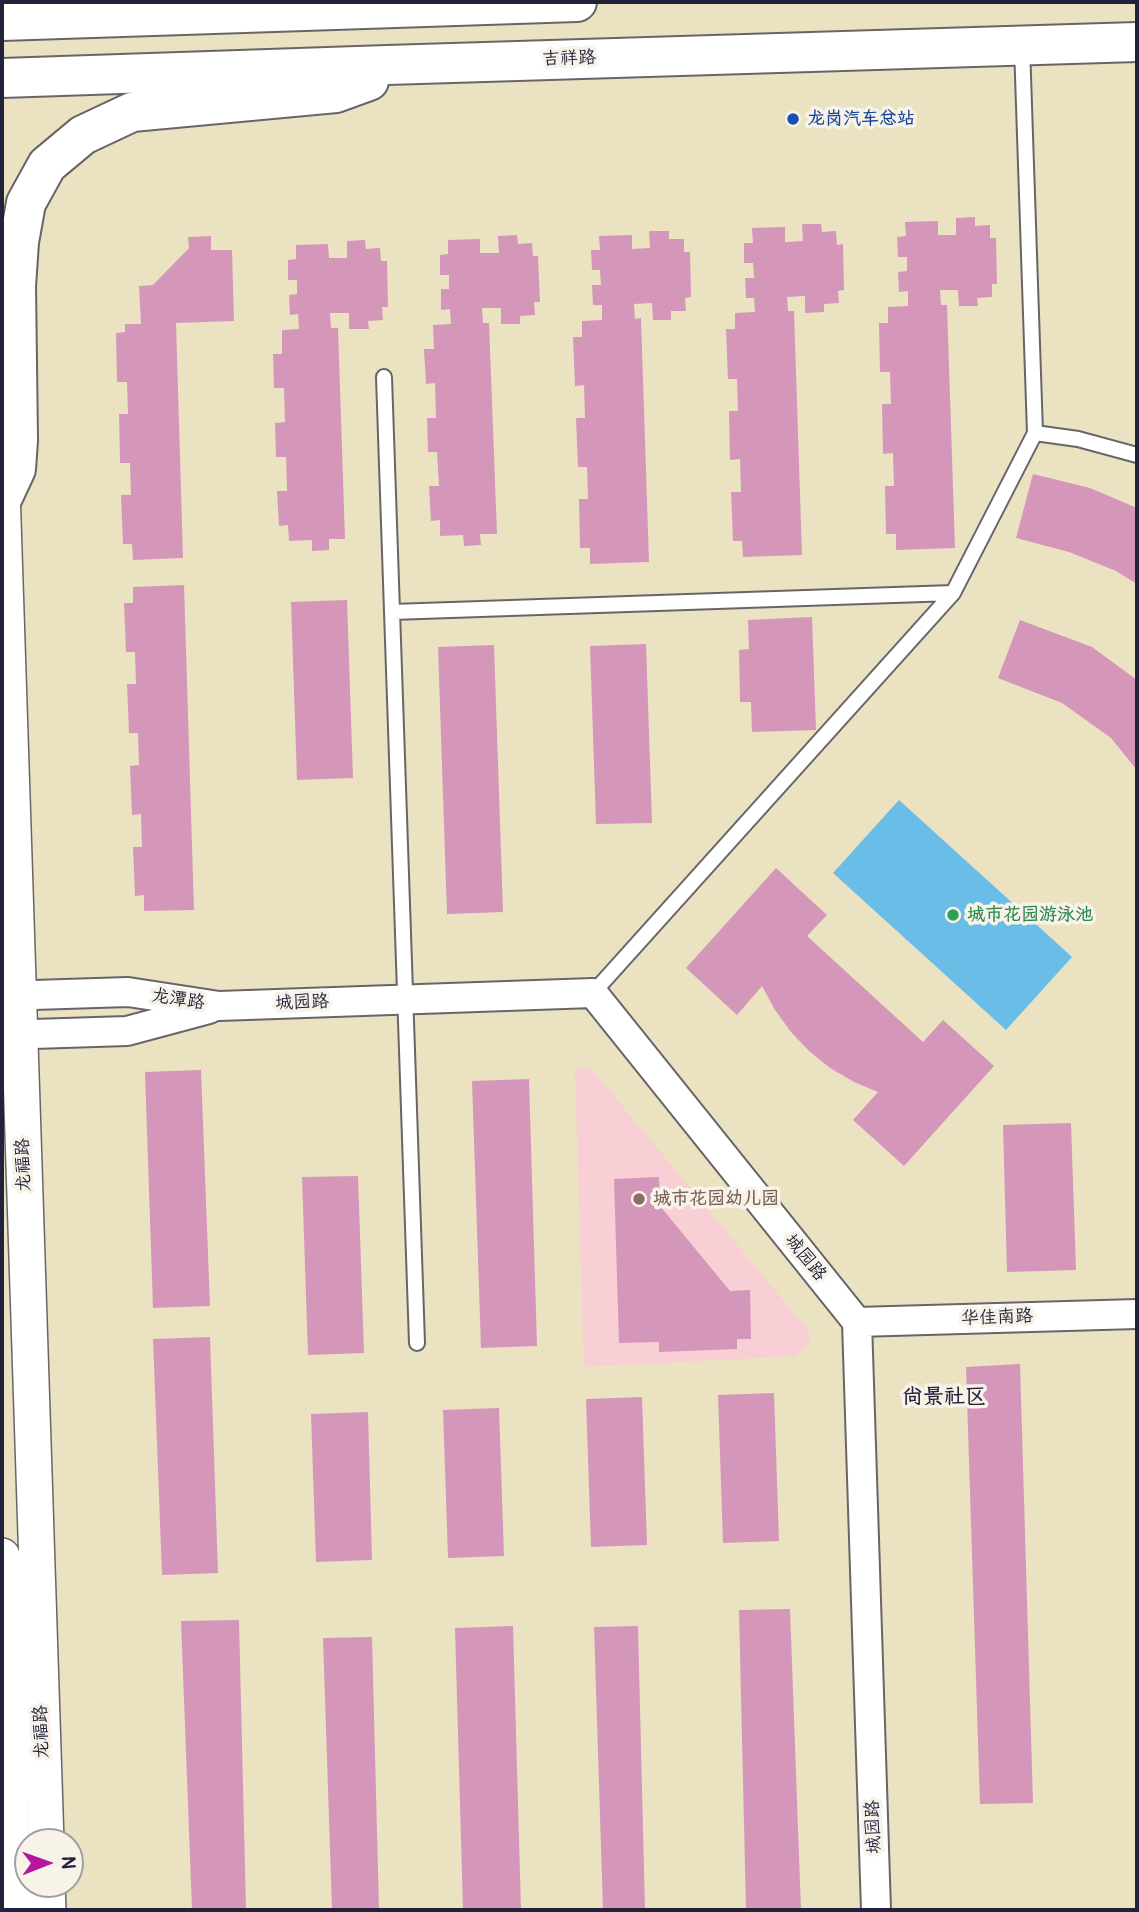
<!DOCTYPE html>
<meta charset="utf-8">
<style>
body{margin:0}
#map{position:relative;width:1139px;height:1912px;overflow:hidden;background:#ebe2c2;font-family:Pangolin,sans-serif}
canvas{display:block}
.frame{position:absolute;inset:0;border:4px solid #22223b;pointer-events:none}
.north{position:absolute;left:14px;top:1828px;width:70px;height:70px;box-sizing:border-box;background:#f7f3e8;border:2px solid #a29fa3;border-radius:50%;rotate:89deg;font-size:19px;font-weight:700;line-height:28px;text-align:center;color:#22223b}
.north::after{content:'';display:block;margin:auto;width:24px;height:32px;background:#b5179e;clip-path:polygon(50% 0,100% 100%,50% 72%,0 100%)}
</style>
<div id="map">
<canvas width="1139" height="1912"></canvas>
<div class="frame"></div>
<div class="north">N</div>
</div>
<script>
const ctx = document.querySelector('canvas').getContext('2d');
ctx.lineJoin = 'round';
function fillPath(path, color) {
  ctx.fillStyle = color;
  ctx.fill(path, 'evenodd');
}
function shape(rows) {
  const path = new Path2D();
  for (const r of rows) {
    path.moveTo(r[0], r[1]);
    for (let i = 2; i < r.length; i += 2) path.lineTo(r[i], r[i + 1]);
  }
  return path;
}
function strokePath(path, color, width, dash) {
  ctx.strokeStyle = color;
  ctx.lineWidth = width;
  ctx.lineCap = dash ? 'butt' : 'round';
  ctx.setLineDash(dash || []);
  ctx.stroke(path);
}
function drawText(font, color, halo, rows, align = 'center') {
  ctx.font = font + ' Pangolin,"LXGW WenKai TC",sans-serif';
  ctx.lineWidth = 7;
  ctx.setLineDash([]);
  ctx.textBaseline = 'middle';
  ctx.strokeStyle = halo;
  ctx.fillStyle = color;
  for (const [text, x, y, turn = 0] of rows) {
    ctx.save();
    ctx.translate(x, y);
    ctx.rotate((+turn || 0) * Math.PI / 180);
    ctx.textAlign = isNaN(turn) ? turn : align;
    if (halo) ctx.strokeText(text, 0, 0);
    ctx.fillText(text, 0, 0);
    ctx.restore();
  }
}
fillPath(shape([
 [590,1067,807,1329,811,1339,796,1356,584,1367,575,1070]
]), '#f7cfd4');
fillPath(shape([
 [899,800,1072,957,1006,1030,833,873]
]), '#69bde6');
fillPath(shape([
 [975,217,975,226,990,225,990,238,996,238,997,284,992,284,992,297,977,298,978,306,959,306,958,290,940,290,941,305,947,305,955,548,896,550,896,534,886,534,885,486,894,486,893,453,883,454,882,404,891,404,890,372,880,372,879,323,888,323,888,307,908,306,908,291,899,292,898,272,907,271,907,257,898,257,897,237,906,236,905,222,938,221,938,235,956,235,956,218],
 [802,224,821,224,822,232,836,231,837,245,843,244,844,290,838,291,839,303,824,304,824,312,805,313,805,296,787,297,788,311,794,311,802,555,743,557,742,541,733,541,731,492,741,492,740,459,730,460,729,411,738,411,737,379,728,379,726,329,735,329,735,313,755,312,754,298,746,298,745,278,754,278,753,263,744,263,744,243,753,243,752,228,785,227,785,242,803,241],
 [649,231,669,231,669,239,684,239,684,252,690,252,691,297,685,298,686,311,671,311,671,320,653,320,652,303,634,304,635,319,641,318,649,562,590,564,590,548,580,548,579,499,588,499,587,467,578,467,576,418,585,418,584,385,575,386,573,337,582,337,582,321,602,320,602,305,593,305,592,285,601,285,600,270,592,270,591,250,600,250,599,236,632,235,632,249,650,248],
 [517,235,518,244,532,243,533,256,538,256,540,302,534,302,535,315,520,316,520,324,501,324,501,308,482,308,483,323,489,323,497,534,480,534,481,545,464,546,463,535,440,536,440,520,431,521,429,486,439,486,437,452,428,452,427,418,436,418,435,383,426,384,424,349,434,349,433,325,451,324,450,309,441,310,441,289,449,289,449,275,440,275,440,255,448,254,448,240,480,239,480,253,499,253,498,236],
 [211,236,211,250,232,250,234,321,176,323,183,558,133,560,132,544,123,544,121,495,131,495,130,463,120,463,119,414,128,414,127,382,117,382,116,333,125,332,125,324,141,324,139,286,153,285,189,248,188,237],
 [365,240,366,249,380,248,381,261,387,261,388,307,382,307,383,320,368,321,369,329,349,329,349,313,330,313,331,328,338,328,345,539,329,539,329,550,312,551,312,540,289,541,288,525,279,526,277,491,287,491,286,457,276,457,275,423,285,422,284,388,274,388,273,354,282,354,282,330,299,329,298,314,290,315,289,295,297,294,297,280,288,280,288,260,296,259,296,245,328,244,329,258,347,258,347,241],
 [1033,474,1090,488,1137,508,1137,584,1116,571,1069,552,1016,538],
 [184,585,194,910,144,911,144,895,135,896,133,847,142,847,141,814,132,815,130,766,139,765,138,733,129,733,127,684,136,684,135,652,126,652,124,603,133,603,133,587],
 [347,600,353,778,297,780,291,602],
 [812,617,816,730,752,732,751,702,740,702,739,650,749,649,748,620],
 [1020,620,1092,647,1137,680,1137,770,1111,738,1062,703,998,678],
 [646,644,652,823,596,824,590,646],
 [494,645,503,912,447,914,438,647],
 [776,868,827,915,807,936,923,1042,943,1020,994,1066,904,1166,853,1120,878,1092,854,1082,830,1068,809,1051,791,1032,775,1010,762,986,737,1015,686,968],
 [201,1070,210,1306,153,1308,145,1072],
 [529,1079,537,1346,481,1348,472,1081],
 [1071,1123,1076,1270,1007,1272,1003,1125],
 [358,1176,364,1353,308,1355,302,1177],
 [659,1177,660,1206,730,1291,750,1290,751,1339,737,1339,737,1349,659,1352,659,1342,619,1343,614,1179],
 [210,1337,218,1573,162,1575,153,1339],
 [1020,1364,1033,1803,980,1804,966,1367],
 [774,1393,779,1541,723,1543,718,1395],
 [642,1397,647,1545,591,1547,586,1399],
 [499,1408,504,1556,448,1558,443,1410],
 [368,1412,372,1560,316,1562,311,1414],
 [790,1609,801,1910,746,1910,739,1610],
 [239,1620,246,1910,192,1910,181,1621],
 [513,1626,521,1910,463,1910,455,1628],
 [638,1626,645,1910,603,1910,594,1627],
 [372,1637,379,1910,332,1910,323,1638]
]), '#d497ba');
const service = shape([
 [1022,46,1035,433,1078,439,1137,455],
 [384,377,417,1343],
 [392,612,953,593],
 [593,993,953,593,1035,433]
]);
const minor = shape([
 [2,996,128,992,219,1006,593,993,857,1322,876,1910],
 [2,1035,127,1031,209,1009],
 [857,1322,1137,1314]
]);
const tertiary = shape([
 [2,489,46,1842],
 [2,1556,13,1910],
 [47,1884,48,1910]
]);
const secondary = shape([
 [2,21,577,2],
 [2,78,387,65,1137,42],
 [2,499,16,469,18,440,16,286,19,242,26,203,47,165,83,135,132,112,336,93,369,81]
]);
strokePath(service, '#68656a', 18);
strokePath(minor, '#68656a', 32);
strokePath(tertiary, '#68656a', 38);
strokePath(secondary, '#68656a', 42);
strokePath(service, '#fff', 14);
strokePath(minor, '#fff', 28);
strokePath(tertiary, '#fff', 35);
strokePath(secondary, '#fff', 38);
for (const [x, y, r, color] of [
 [793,119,7,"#1a4fb4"],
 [953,915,7,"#2e9e5b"],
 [639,1199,7,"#8d6e63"]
]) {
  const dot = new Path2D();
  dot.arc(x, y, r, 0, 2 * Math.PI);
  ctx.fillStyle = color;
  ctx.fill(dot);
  strokePath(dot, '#f7f3e8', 2.5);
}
drawText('18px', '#22223b', '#f7f3e8', [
 ["吉祥路",569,59,-2],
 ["龙潭路",178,1000,9],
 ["城园路",302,1003,-2],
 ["龙福路",24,1165,-92],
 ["城园路",805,1258,51],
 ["华佳南路",997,1318,-2],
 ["龙福路",42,1732,-92],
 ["城园路",874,1827,-92]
]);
drawText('bold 18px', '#164399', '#f7f3e8', [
 ["龙岗汽车总站",807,119]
], 'left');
drawText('bold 18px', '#27864d', '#f7f3e8', [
 ["城市花园游泳池",967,915]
], 'left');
drawText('bold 18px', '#785e54', '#f7f3e8', [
 ["城市花园幼儿园",653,1199]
], 'left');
drawText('bold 21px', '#22223b', '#f7f3e8', [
 ["尚景社区",944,1398]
]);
</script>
